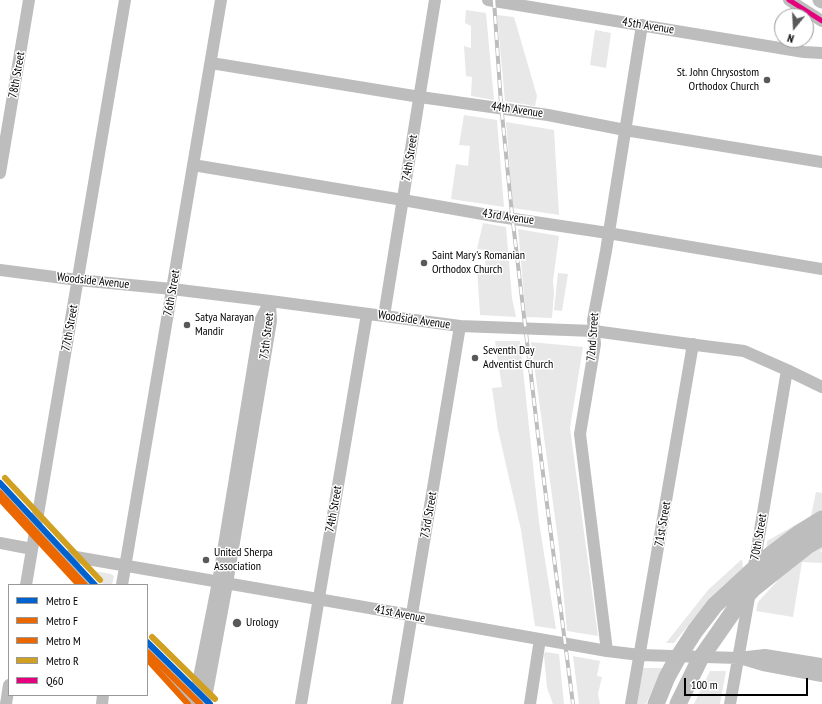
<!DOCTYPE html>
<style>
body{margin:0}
#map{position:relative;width:822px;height:704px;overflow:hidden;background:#fff;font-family:"PT Sans Narrow",sans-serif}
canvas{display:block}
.legend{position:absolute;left:8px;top:584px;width:140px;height:112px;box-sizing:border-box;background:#fff;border:1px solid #999;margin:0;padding:5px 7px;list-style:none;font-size:12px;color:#000}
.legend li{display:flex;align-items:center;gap:8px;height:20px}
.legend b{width:20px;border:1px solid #999}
.north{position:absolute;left:774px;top:8px;width:40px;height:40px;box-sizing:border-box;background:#fff;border:1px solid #999;border-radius:50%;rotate:198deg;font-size:11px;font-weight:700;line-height:16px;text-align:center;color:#000}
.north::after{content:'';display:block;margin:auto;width:14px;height:18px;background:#595959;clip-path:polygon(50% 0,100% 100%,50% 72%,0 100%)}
.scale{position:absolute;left:684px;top:678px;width:124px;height:18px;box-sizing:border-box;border:2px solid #000;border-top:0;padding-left:5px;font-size:12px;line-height:14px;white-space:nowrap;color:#000;-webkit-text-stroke:3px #fff;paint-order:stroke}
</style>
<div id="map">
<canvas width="822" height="704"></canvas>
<ul class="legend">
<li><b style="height:5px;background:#0062cf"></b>Metro E</li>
<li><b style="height:5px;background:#eb6800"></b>Metro F</li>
<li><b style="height:5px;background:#eb6800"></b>Metro M</li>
<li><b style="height:5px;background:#d1a020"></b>Metro R</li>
<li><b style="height:5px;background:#e5007d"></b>Q60</li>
</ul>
<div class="north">N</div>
<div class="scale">100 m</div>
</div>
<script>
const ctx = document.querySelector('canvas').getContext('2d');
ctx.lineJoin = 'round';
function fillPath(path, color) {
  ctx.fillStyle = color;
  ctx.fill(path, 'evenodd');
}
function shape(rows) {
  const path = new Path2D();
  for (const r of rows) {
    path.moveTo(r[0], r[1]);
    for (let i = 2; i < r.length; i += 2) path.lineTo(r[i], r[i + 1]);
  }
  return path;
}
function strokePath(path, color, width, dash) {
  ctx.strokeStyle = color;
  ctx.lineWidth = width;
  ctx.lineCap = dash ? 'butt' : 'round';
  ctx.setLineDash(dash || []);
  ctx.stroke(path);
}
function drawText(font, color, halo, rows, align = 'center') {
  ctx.font = font + ' "PT Sans Narrow",sans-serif';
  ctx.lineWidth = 3;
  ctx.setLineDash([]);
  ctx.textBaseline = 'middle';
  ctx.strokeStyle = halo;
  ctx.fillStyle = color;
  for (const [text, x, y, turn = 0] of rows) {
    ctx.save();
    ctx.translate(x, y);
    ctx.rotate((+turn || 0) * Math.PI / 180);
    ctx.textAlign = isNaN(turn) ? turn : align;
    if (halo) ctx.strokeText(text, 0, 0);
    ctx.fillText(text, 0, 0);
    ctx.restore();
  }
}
fillPath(shape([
 [466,10,486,13,494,100,471,96,472,77,466,76,464,46,471,48,471,26,465,23],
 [497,15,514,17,537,96,535,106,505,101],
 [595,30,611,33,606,68,590,65],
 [464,115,497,120,504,207,451,199,456,164,468,166,470,146,459,145],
 [506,122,554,130,559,215,513,208],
 [483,223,506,227,512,298,516,317,480,315,477,267,485,268,486,250,477,249],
 [518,229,559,236,553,281,554,293,552,318,526,317],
 [558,273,568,274,562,311,554,310],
 [495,341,520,341,539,522,556,629,535,626,521,530,498,430,492,388,502,387],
 [531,342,583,347,570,428,598,636,567,631,559,547],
 [816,492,822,493,822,516,766,551,767,541,811,516],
 [822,546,822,550,820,551,822,552,822,563,802,562,793,617,756,611,758,602,780,578,812,551],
 [742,559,743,568,711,597,674,643,666,643,708,590],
 [94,571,111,574,114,576,112,585,104,585,94,574],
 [545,652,559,654,564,704,553,704,547,688,544,655],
 [573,656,600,661,597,676,602,677,598,694,600,704,579,704],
 [643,668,662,668,646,704,637,704],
 [710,671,726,671,720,704,694,704]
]), '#e8e8e8');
strokePath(shape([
 [488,0,804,52,822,53],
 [789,0,822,21],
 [211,63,420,97,548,115,625,130,822,162],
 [193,165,403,200,494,216,608,233,822,269],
 [0,173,29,0],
 [0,270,78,280,172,289,270,301,460,326,594,331,704,346,744,351,787,370,822,387],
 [384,316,435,0],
 [0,543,32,549],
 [65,561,70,556,404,614,426,619,607,651,640,655,738,658,765,655,822,664],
 [753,572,787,370],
 [26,585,125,0],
 [122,585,221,0],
 [607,651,580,434,595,344,593,320,606,251,642,25],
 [743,659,763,665,822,676],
 [6,704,9,685],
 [102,704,103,695],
 [200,704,197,688,218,582,261,319,270,301],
 [203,704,206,698,227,584,271,321,270,304],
 [301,704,367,314],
 [397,704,460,326],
 [530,704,540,639],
 [631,704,693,344],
 [730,704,750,592]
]), '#bdbdbd', 12);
strokePath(shape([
 [820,0,822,1],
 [0,492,87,585],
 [147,650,196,704]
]), '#bdbdbd', 15);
strokePath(shape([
 [656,704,667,677,677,659,695,631,715,605,765,559,798,534,822,519],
 [678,704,700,659,737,606,754,588,769,576,807,546,822,537]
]), '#bdbdbd', 17);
const rail = shape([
 [494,0,501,104,512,214,538,435,573,704]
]);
strokePath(rail, '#bdbdbd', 4);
strokePath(rail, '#fff', 2.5, [8]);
strokePath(shape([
 [789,0,822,21]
]), '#e5007d', 5);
strokePath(shape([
 [0,483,95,585],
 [147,642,210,704]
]), '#0062cf', 6);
strokePath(shape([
 [0,499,79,585],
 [147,659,188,704]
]), '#eb6800', 6);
strokePath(shape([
 [0,493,85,585],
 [147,652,200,704]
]), '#eb6800', 6);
strokePath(shape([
 [5,478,100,580],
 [152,637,215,699]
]), '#d1a020', 6);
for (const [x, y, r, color] of [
 [767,80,4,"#595959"],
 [424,263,4,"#595959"],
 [187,325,4,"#595959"],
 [475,358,4,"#595959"],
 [206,560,4,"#595959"],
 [237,623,5,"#595959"]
]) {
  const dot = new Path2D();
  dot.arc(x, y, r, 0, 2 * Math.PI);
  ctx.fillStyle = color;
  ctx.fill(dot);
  strokePath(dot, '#fff', 1.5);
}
drawText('12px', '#000', '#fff', [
 ["45th Avenue",648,26,9],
 ["78th Street",17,75,-80],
 ["44th Avenue",517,110,8],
 ["74th Street",410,158,-81],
 ["43rd Avenue",508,217,8],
 ["Woodside Avenue",93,281,6],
 ["76th Street",172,293,-80],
 ["Woodside Avenue",414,320,8],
 ["77th Street",70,328,-80],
 ["75th Street",267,336,-83],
 ["72nd Street",593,337,-86],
 ["74th Street",334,509,-80],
 ["73rd Street",429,515,-80],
 ["71st Street",663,524,-80],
 ["70th Street",759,537,-80],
 ["41st Avenue",400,614,11]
]);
drawText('12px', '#000', '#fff', [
 ["St. John Chrysostom",759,73,"right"],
 ["Orthodox Church",759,87,"right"],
 ["Saint Mary's Romanian",432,256],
 ["Orthodox Church",432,270],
 ["Satya Narayan",195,318],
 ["Mandir",195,332],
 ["Seventh Day",483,351],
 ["Adventist Church",483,365],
 ["United Sherpa",214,553],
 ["Association",214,567],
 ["Urology",246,623]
], 'left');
</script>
